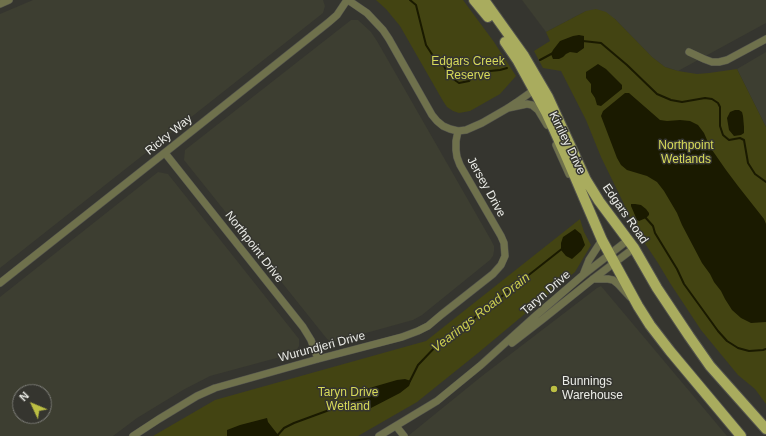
<!DOCTYPE html>
<style>
body{margin:0}
#map{position:relative;width:766px;height:436px;overflow:hidden;background:#35352f;font-family:Helvetica,sans-serif}
canvas{display:block}
.north{position:absolute;left:12px;top:384px;width:40px;height:40px;box-sizing:border-box;background:#35352f;border:1px solid #7e7e79;border-radius:50%;rotate:314deg;font-size:11px;font-weight:700;line-height:16px;text-align:center;color:#ebece7}
.north::after{content:'';display:block;margin:auto;width:14px;height:18px;background:#bcbf43;clip-path:polygon(50% 0,100% 100%,50% 72%,0 100%)}
</style>
<div id="map">
<canvas width="766" height="436"></canvas>
<div class="north">N</div>
</div>
<script>
const ctx = document.querySelector('canvas').getContext('2d');
ctx.lineJoin = 'round';
function fillPath(path, color) {
  ctx.fillStyle = color;
  ctx.fill(path, 'evenodd');
}
function shape(rows) {
  const path = new Path2D();
  for (const r of rows) {
    path.moveTo(r[0], r[1]);
    for (let i = 2; i < r.length; i += 2) path.lineTo(r[i], r[i + 1]);
  }
  return path;
}
function strokePath(path, color, width, dash) {
  ctx.strokeStyle = color;
  ctx.lineWidth = width;
  ctx.lineCap = dash ? 'butt' : 'round';
  ctx.setLineDash(dash || []);
  ctx.stroke(path);
}
function drawText(font, color, halo, rows, align = 'center') {
  ctx.font = font + ' Helvetica,sans-serif';
  ctx.lineWidth = 3;
  ctx.setLineDash([]);
  ctx.textBaseline = 'middle';
  ctx.strokeStyle = halo;
  ctx.fillStyle = color;
  for (const [text, x, y, turn = 0] of rows) {
    ctx.save();
    ctx.translate(x, y);
    ctx.rotate((+turn || 0) * Math.PI / 180);
    ctx.textAlign = isNaN(turn) ? turn : align;
    if (halo) ctx.strokeText(text, 0, 0);
    ctx.fillText(text, 0, 0);
    ctx.restore();
  }
}
fillPath(shape([
 [33,0,323,0,325,6,323,13,0,268,0,14],
 [522,0,766,0,766,23,678,71,665,67,652,57,615,19,586,11,546,32],
 [351,20,358,20,371,32,377,41,491,240,494,246,494,251,493,256,490,260,422,315,413,320,337,341,332,342,327,339,184,160,185,150],
 [766,52,766,127,737,69],
 [158,172,168,174,299,339,299,346,295,353,210,376,183,390,137,418,113,436,0,436,0,297],
 [20,392,44,392,44,416,20,416],
 [601,286,727,436,408,436,482,376,597,288]
]), '#3d3e31');
fillPath(shape([
 [376,0,463,0,494,42,516,76,500,94,470,111,459,113,453,111,447,107,443,101,400,26,386,9],
 [596,9,606,12,615,19,652,57,665,67,678,71,697,74,709,73,737,69,766,127,766,404,755,389,738,375,701,330,670,283,658,263,634,227,623,202,601,157,586,120,561,71,543,68,534,51,550,41,546,32,586,11],
 [580,219,584,232,591,245,575,272,478,353,417,402,358,436,153,436,215,400,426,341]
]), '#434412');
fillPath(shape([
 [579,35,584,36,584,48,577,53,570,52,566,54,563,57,559,59,553,59,551,54,553,50,560,41,573,36],
 [598,64,606,69,622,85,622,89,601,106,597,105,595,98,591,92,591,84,586,78,586,72],
 [625,93,629,93,660,120,667,121,680,120,690,121,698,125,704,133,710,147,726,170,738,186,764,219,766,224,766,322,751,323,741,318,732,310,725,299,721,291,714,282,710,274,702,263,682,225,677,213,664,191,657,182,647,176,627,170,621,165,617,158,601,116,603,111],
 [735,110,739,110,742,112,743,116,744,127,744,133,741,135,734,136,729,130,727,118,730,112],
 [631,204,635,204,641,205,646,209,649,213,649,215,646,218,639,221,637,220,631,206],
 [575,229,581,234,585,245,581,251,572,259,566,256,561,250,561,243,563,237],
 [405,379,411,381,409,386,400,393,371,408,368,393,366,389,397,380],
 [267,418,268,422,279,436,227,436,227,430,240,425]
]), '#1a1a00');
strokePath(shape([
 [410,0,416,5,426,45,435,59,444,66,449,76,459,83,469,81,475,74,480,72,500,70,507,68],
 [583,41,601,43,627,65,657,94,671,100,682,102,705,98,712,99,718,103,720,107,720,126,723,135,729,140,740,138,744,140,748,163,755,174,766,182],
 [540,60,553,53],
 [645,217,653,226,655,233,677,269,684,284,718,331,727,341,738,348,749,351,763,350,766,349],
 [410,381,418,365,440,342,452,337,453,333,459,330,563,248],
 [277,436,284,428,294,423,332,409,345,407,347,402,371,398]
]), '#1a1a00', 2);
const minor = shape([
 [0,4,9,0],
 [689,52,704,59,712,62,719,62,727,60,766,39],
 [508,108,527,104,532,105,538,110,547,125],
 [458,131,466,130,482,123,508,108,517,102,534,90,538,90],
 [556,145,569,174],
 [165,153,303,327,311,340,318,359],
 [583,275,589,260,602,240],
 [593,279,608,279,613,280,618,284,630,297],
 [0,283,182,139,329,22,337,15,347,0],
 [512,343,543,319,593,279,634,248],
 [396,426,404,436],
 [133,436,159,419,197,396,215,388,318,359,402,337,418,331,428,326,441,315,493,274,501,265,505,256,504,243,501,236,460,165,457,157,456,150,456,141,458,131,450,129,443,126,437,121,432,115,389,39,383,30,367,13,348,0],
 [379,436,437,401,481,365,533,318,583,275,628,240]
]);
const primary = shape([
 [474,0,488,17],
 [484,0,524,56,548,97,586,180,599,201,634,248,657,288,689,336,710,366,766,429],
 [505,42,518,61,546,112,566,156,602,240,638,306,650,325,670,351,741,436]
]);
strokePath(minor, '#52524c', 8);
strokePath(primary, '#52524c', 12);
strokePath(minor, '#6f714c', 7);
strokePath(primary, '#a9ac5e', 10);
for (const [x, y, r, color] of [
 [554,389,4,"#bcbf43"]
]) {
  const dot = new Path2D();
  dot.arc(x, y, r, 0, 2 * Math.PI);
  ctx.fillStyle = color;
  ctx.fill(dot);
  strokePath(dot, '#35352f', 1.5);
}
drawText('12px', '#d7da59', '#35352f', [
 ["Edgars Creek",468,62],
 ["Reserve",468,76],
 ["Northpoint",686,146],
 ["Wetlands",686,160],
 ["Taryn Drive",348,393],
 ["Wetland",348,407]
]);
drawText('12px', '#ebece7', '#35352f', [
 ["Ricky Way",169,135,-39],
 ["Kirriley Drive",567,143,64],
 ["Jersey Drive",486,187,61],
 ["Edgars Road",625,214,55],
 ["Northpoint Drive",254,247,52],
 ["Taryn Drive",546,293,-41],
 ["Wurundjeri Drive",322,347,-15]
]);
drawText('12px', '#ebece7', '#35352f', [
 ["Bunnings",562,382],
 ["Warehouse",562,396]
], 'left');
drawText('italic 13px', '#cccf4d', '#35352f', [
 ["Vearings Road Drain",481,313,-38]
]);
</script>
